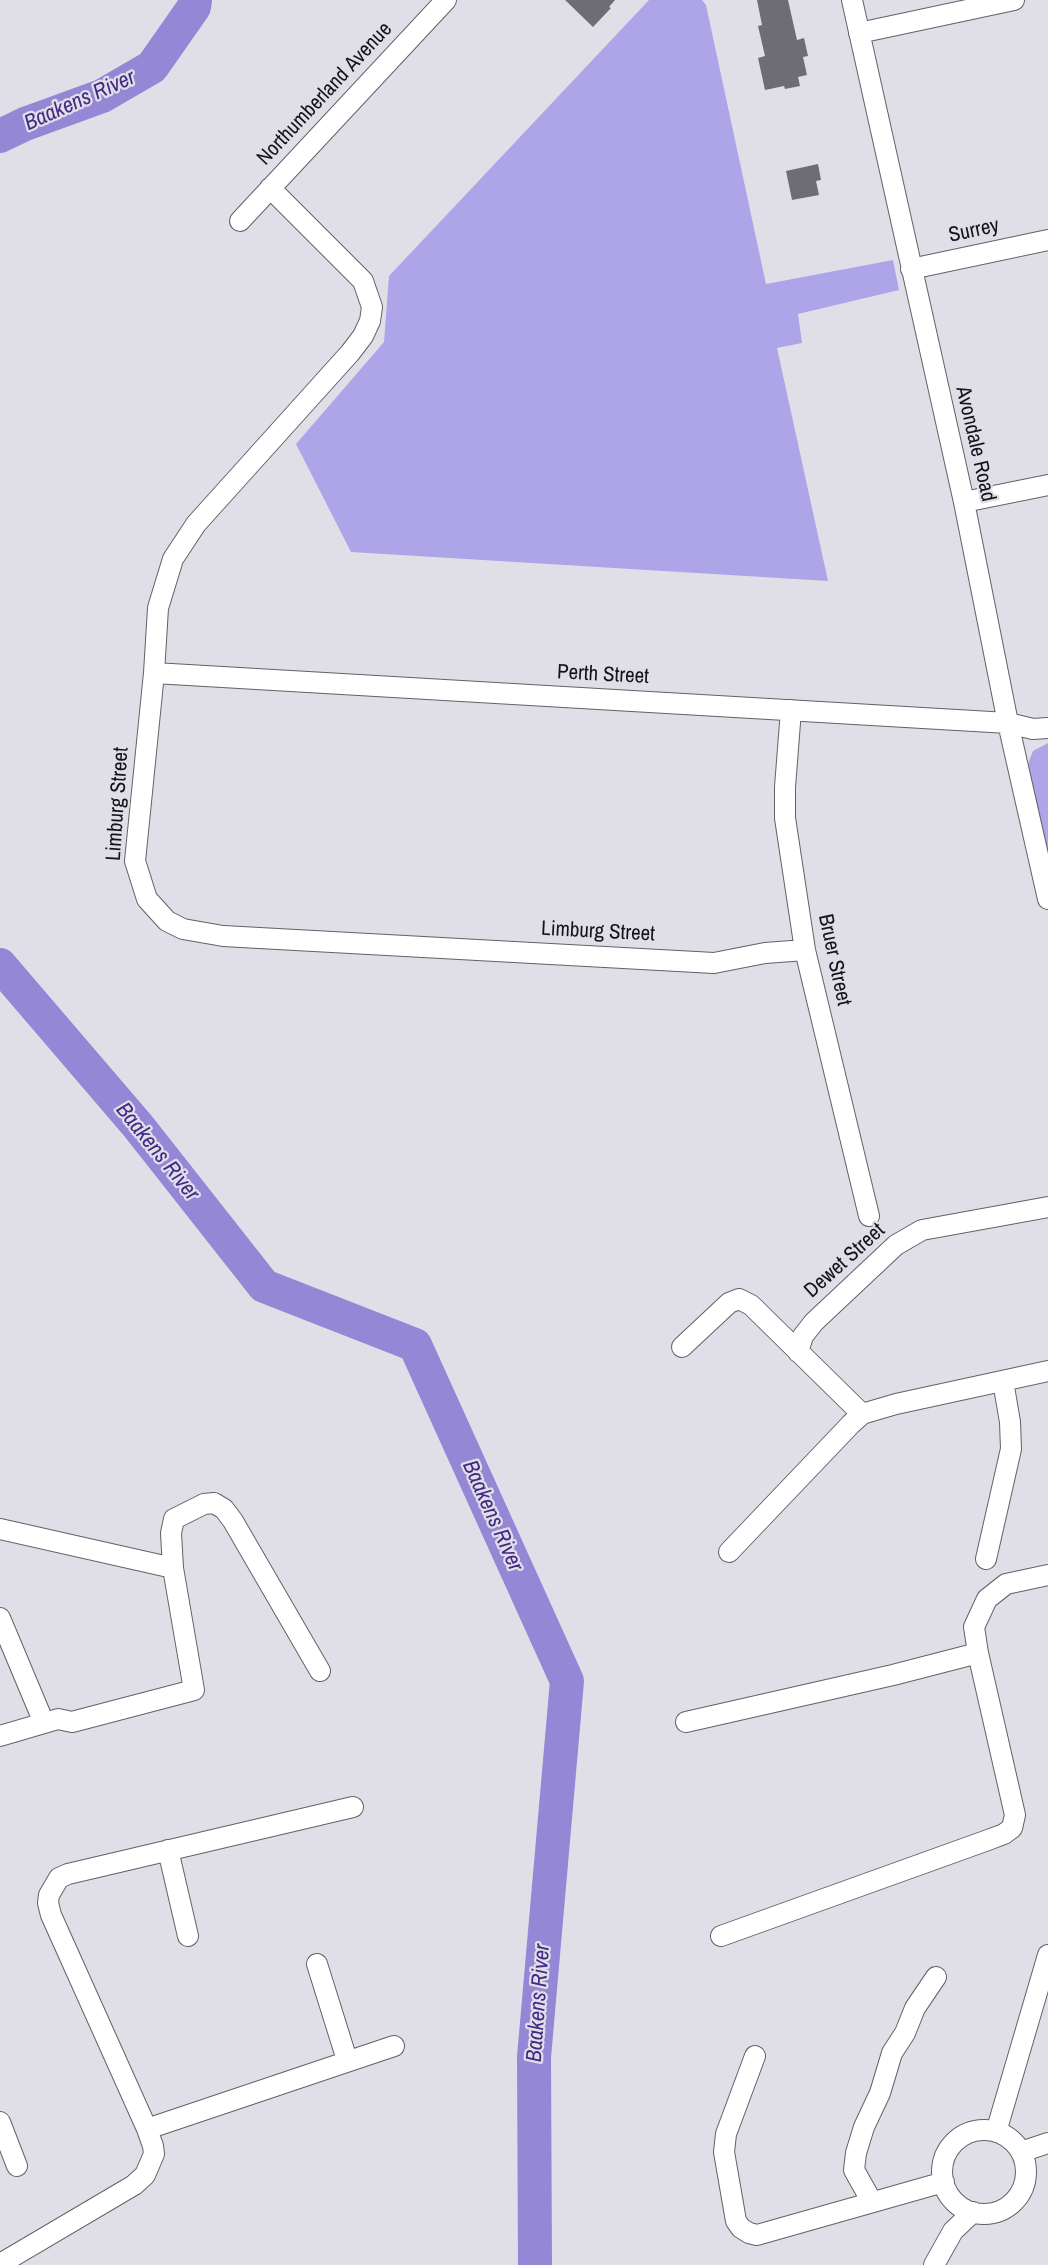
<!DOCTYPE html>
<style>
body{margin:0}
canvas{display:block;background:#e0dfe8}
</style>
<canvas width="1048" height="2265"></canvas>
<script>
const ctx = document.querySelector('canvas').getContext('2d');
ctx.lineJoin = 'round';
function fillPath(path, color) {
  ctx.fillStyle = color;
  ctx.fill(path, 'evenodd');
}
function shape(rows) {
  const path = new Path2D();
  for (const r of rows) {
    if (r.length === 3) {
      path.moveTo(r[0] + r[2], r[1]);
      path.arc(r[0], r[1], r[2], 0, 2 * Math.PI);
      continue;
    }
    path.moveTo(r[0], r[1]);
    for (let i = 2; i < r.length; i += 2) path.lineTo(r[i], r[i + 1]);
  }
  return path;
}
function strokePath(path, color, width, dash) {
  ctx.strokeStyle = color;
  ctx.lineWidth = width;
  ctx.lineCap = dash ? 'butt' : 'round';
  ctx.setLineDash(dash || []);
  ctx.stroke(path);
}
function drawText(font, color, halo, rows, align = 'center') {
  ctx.font = font + ' "Archivo Narrow",sans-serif';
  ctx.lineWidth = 4.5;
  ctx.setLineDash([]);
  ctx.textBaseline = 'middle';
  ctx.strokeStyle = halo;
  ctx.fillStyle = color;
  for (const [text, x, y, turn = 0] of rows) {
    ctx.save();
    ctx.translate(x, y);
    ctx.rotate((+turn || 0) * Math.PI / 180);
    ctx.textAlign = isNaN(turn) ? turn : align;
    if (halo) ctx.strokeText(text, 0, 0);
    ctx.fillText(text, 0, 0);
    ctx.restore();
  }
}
fillPath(shape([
 [649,0,702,0,706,5,766,284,893,260,899,290,798,314,802,343,777,348,828,581,351,552,296,444,384,342,389,276],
 [1048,743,1048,862,1028,770,1029,761,1033,751]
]), '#aea5e8');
strokePath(shape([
 [0,136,25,124,102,96,152,67,194,7,195,0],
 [0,965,138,1126,264,1286,415,1345,567,1681,534,2057,535,2265]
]), '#9488d6', 34);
fillPath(shape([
 [565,0,615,0,609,7,611,8,593,27],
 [757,0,788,0,797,40,804,38,808,56,803,57,807,75,798,77,800,86,785,89,784,86,765,90,758,58,765,56,758,26,762,25],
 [818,164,821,180,816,181,819,195,792,200,786,171]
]), '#6e6d76');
const minor = shape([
 [852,0,964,502,1008,723,1048,899],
 [859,33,1014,0],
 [270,188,363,281,372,307,370,321,363,336,350,353,196,524,173,559,158,608,154,673,135,861,147,899,167,921,183,929,223,936,714,963,765,953,805,950],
 [240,221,446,0],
 [911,269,1048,240],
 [964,502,1048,485],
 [154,673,1008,723,1033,729,1048,728],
 [791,710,785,787,785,818,805,950,869,1216],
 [682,1347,729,1303,739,1299,751,1305,862,1414],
 [798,1352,803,1336,814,1322,896,1245,922,1230,1048,1207],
 [0,1529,173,1568],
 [729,1552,851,1424,862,1414,896,1404,1048,1371],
 [986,1559,1011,1449,1010,1422,1003,1381],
 [0,1618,44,1723],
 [686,1722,893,1675,978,1653],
 [0,1736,58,1719,72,1722,194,1690,173,1568,171,1533,174,1519,204,1504,214,1503,224,1509,233,1521,320,1671],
 [168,1850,188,1936],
 [721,1936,988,1840,1004,1834,1012,1828,1015,1815,978,1653,974,1627,987,1599,1006,1584,1048,1575],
 [317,1964,347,2060],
 [755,2056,726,2134,724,2152,736,2221,741,2228,749,2233,757,2235,944,2182],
 [0,2122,17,2166],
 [147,2129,394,2046],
 [984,2172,42],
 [996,2132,1048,1955],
 [1021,2152,1048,2143],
 [872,2202,854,2170,856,2153,864,2127,880,2093,892,2053,905,2033,915,2008,936,1977],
 [0,2264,134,2185,145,2175,154,2154,153,2146,147,2129,51,1915,48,1903,49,1895,59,1878,68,1874,353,1807],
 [934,2265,953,2231,973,2212]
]);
strokePath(minor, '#626169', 22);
strokePath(minor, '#fff', 20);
drawText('21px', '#141417', '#e0dfe8', [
 ["Northumberland Avenue",325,94,-47],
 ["Surrey",974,231,-12],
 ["Avondale Road",975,444,77],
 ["Perth Street",603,675,3],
 ["Limburg Street",118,804,-86],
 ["Limburg Street",598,932,3],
 ["Bruer Street",834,960,78],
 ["Dewet Street",845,1261,-42]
]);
drawText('italic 22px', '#432985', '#e0dfe8', [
 ["Baakens River",80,101,-24],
 ["Baakens River",157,1152,51],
 ["Baakens River",492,1516,66],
 ["Baakens River",539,2003,-86]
]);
</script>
